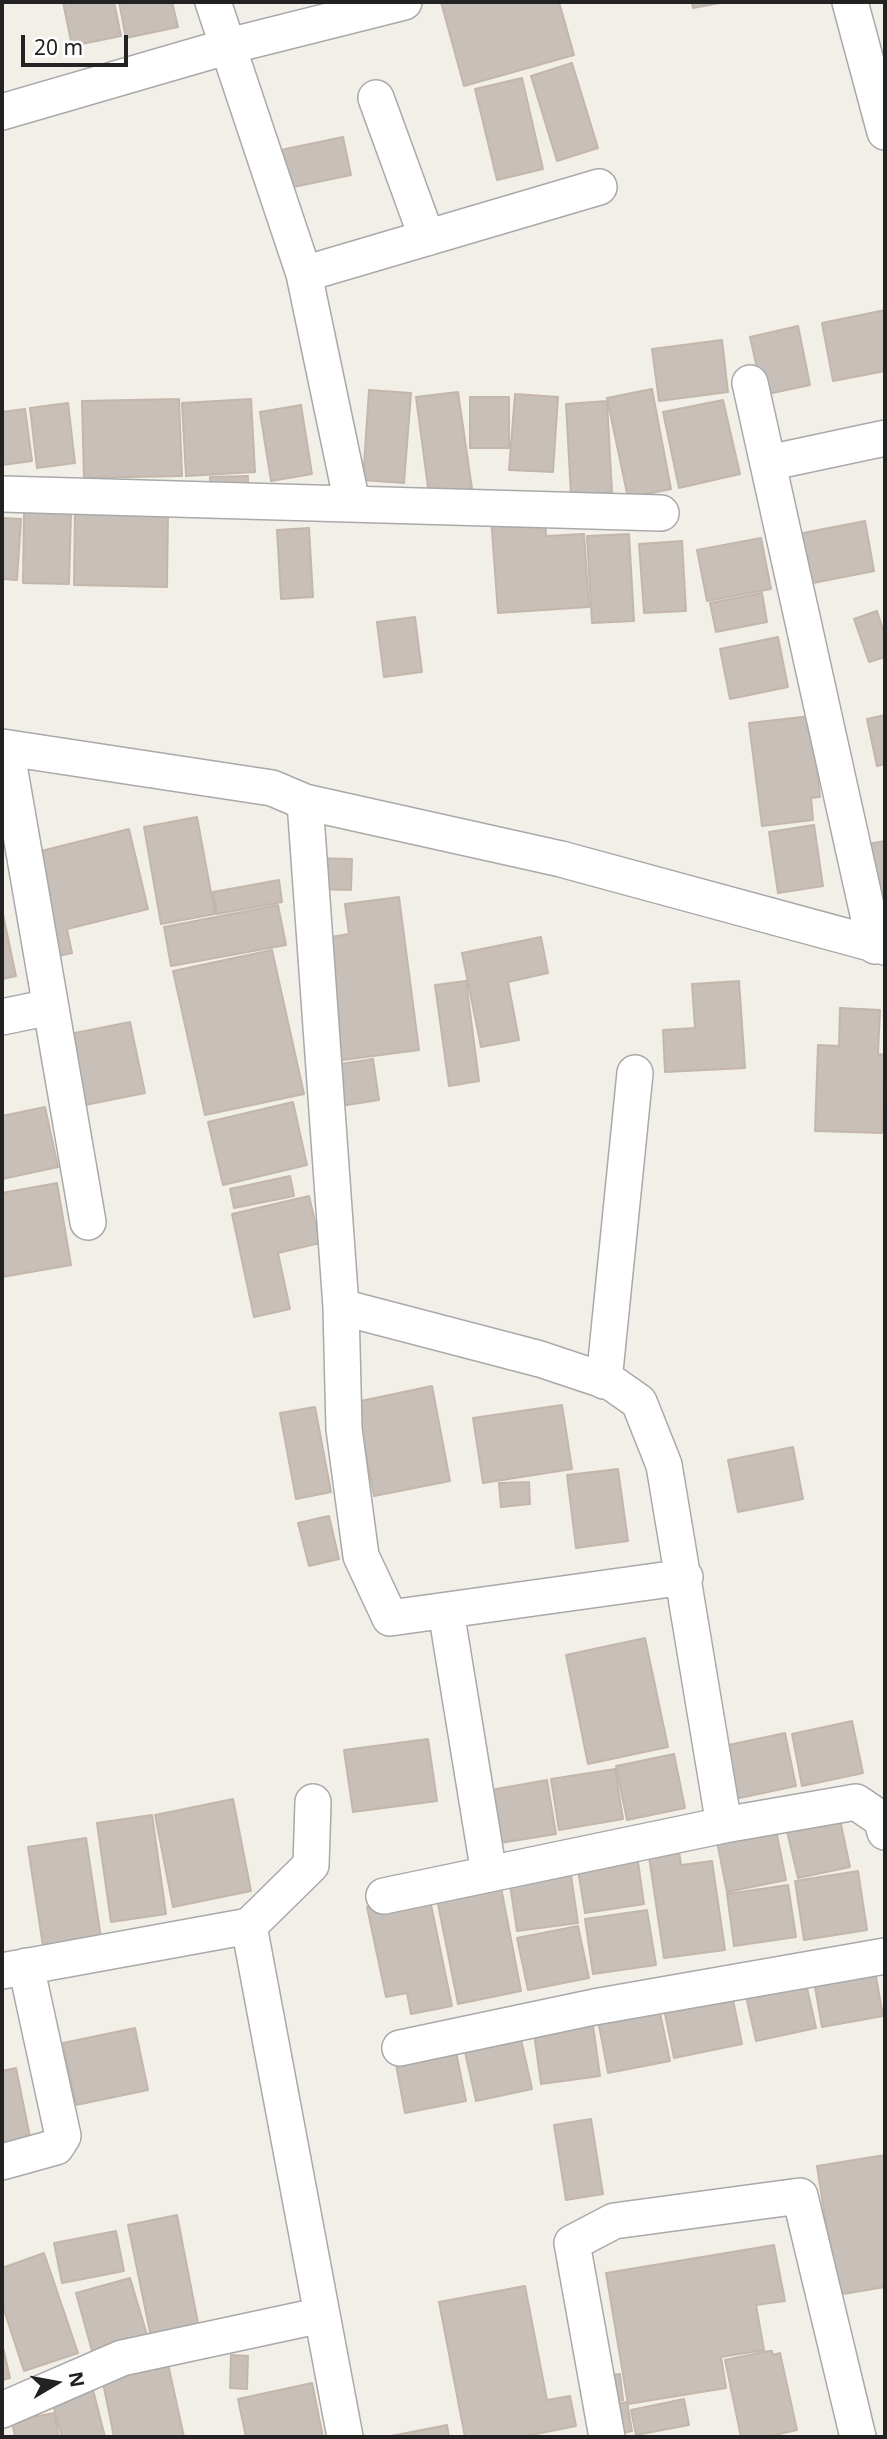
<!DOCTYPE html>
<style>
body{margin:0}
#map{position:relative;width:887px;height:2439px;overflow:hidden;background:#f2efe9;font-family:"Noto Sans",sans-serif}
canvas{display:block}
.frame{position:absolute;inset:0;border:4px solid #222;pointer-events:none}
.north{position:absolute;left:21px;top:2348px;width:70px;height:70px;-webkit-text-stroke:5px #fff;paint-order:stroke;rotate:80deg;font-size:19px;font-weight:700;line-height:28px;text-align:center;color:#222}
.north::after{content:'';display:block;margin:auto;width:24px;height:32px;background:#222;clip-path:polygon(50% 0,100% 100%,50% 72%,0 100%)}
.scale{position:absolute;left:21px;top:35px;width:107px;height:32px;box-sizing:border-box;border:4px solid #222;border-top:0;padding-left:9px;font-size:21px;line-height:24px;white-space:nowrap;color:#222;-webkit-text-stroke:5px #fff;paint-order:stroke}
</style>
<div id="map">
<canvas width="887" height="2439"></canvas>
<div class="frame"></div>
<div class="north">N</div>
<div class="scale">20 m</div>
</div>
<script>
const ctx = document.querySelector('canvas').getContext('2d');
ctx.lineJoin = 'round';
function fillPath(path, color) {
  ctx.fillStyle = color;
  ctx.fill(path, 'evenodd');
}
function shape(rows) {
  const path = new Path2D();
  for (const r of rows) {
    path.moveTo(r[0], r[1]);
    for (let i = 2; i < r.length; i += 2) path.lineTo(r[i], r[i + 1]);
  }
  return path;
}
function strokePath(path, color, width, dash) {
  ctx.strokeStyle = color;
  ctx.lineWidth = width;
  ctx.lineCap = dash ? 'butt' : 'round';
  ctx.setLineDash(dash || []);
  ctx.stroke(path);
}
const building = shape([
 [63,2,114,2,121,36,72,46,63,2],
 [119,2,172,2,178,27,126,38,119,2],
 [441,2,559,2,574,55,464,86,441,2],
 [692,2,725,2,693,8,692,2],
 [572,63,598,148,557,161,531,76,572,63],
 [522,78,543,169,497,180,475,89,522,78],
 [343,137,351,175,289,188,281,150,343,137],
 [885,310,885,371,833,381,822,323,885,310],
 [798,326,810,385,763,395,750,337,798,326],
 [722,340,728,392,659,401,652,349,722,340],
 [652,389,671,489,628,498,607,398,652,389],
 [369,390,411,393,404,483,363,480,369,390],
 [458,392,472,489,429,495,416,397,458,392],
 [515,394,558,397,553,472,509,470,515,394],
 [470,397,509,397,509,448,470,448,470,397],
 [179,399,182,476,84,478,82,401,179,399],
 [251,399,255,472,186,476,182,403,251,399],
 [723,400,740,474,679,488,663,412,723,400],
 [607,401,612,492,571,495,566,404,607,401],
 [68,403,75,463,37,468,30,408,68,403],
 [301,405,312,474,271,481,260,412,301,405],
 [25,409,32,461,2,465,2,412,25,409],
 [248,476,248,488,210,489,210,477,248,476],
 [75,510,168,511,167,587,74,585,75,510],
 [24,511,71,512,69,584,23,583,24,511],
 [545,513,546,536,584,534,589,607,498,613,491,517,545,513],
 [2,518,21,519,17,580,2,579,2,518],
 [865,521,874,571,803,585,793,535,865,521],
 [309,528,313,597,281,599,277,530,309,528],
 [629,534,634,621,592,623,587,536,629,534],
 [761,538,771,589,707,601,697,550,761,538],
 [682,541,686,611,644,613,639,544,682,541],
 [762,593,767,622,716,632,710,603,762,593],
 [877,611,885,636,885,657,869,662,854,619,877,611],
 [415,617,422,672,384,677,377,622,415,617],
 [778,637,788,687,730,699,720,649,778,637],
 [885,715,885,764,877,766,867,719,885,715],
 [811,716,820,797,811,798,813,820,762,826,749,723,811,716],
 [197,817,215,914,161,924,144,827,197,817],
 [814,825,823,886,778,893,769,832,814,825],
 [129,829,148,909,67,929,72,953,50,958,25,855,129,829],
 [885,841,885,910,881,911,868,844,885,841],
 [313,858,352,859,351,890,312,889,313,858],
 [279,880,282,902,217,914,213,892,279,880],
 [399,897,419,1050,335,1061,319,939,349,934,345,904,399,897],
 [278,905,286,945,171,966,164,927,278,905],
 [2,910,16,976,2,979,2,910],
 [541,937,548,973,508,982,519,1040,481,1047,462,953,541,937],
 [272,950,304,1094,205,1115,173,971,272,950],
 [466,981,479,1081,449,1086,435,985,466,981],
 [739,981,745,1068,665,1072,663,1030,695,1028,692,984,739,981],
 [840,1008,880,1010,878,1054,885,1055,882,1133,815,1131,818,1045,839,1046,840,1008],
 [130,1022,145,1093,80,1106,65,1035,130,1022],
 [373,1059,379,1100,340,1106,334,1065,373,1059],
 [293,1102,307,1165,223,1185,208,1122,293,1102],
 [45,1107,58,1167,2,1179,2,1116,45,1107],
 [290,1176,294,1196,234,1208,230,1189,290,1176],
 [57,1183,71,1265,2,1277,2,1193,57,1183],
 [309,1196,320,1243,278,1253,290,1309,254,1317,232,1214,309,1196],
 [432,1386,450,1481,374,1496,356,1402,432,1386],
 [562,1405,572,1469,483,1483,473,1418,562,1405],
 [315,1407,331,1492,296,1499,280,1413,315,1407],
 [793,1447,803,1499,738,1512,728,1460,793,1447],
 [618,1469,628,1541,576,1548,567,1475,618,1469],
 [529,1482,530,1504,501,1507,499,1483,529,1482],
 [329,1516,339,1559,309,1566,298,1523,329,1516],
 [645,1638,668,1747,588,1764,566,1655,645,1638],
 [852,1721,863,1773,802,1786,792,1734,852,1721],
 [785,1733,796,1786,730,1800,719,1747,785,1733],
 [428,1739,437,1801,353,1812,344,1750,428,1739],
 [674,1754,685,1808,627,1820,616,1766,674,1754],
 [615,1769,623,1819,559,1830,551,1779,615,1769],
 [547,1780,556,1834,494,1844,485,1791,547,1780],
 [233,1799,251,1891,173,1907,155,1815,233,1799],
 [152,1815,166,1914,111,1922,97,1823,152,1815],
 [839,1815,850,1867,798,1878,786,1827,839,1815],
 [776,1830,786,1880,727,1892,717,1842,776,1830],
 [86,1838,101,1938,43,1946,28,1847,86,1838],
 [678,1845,681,1865,712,1861,725,1950,664,1958,648,1850,678,1845],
 [637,1855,644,1904,585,1913,577,1864,637,1855],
 [570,1869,578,1923,517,1931,509,1878,570,1869],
 [858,1871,867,1930,804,1940,795,1881,858,1871],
 [500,1882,521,1991,458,2004,436,1894,500,1882],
 [788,1885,796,1937,734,1946,727,1894,788,1885],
 [429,1895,452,2006,411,2014,407,1993,386,1997,367,1907,429,1895],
 [647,1910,656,1965,593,1974,585,1919,647,1910],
 [578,1926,589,1978,528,1990,517,1938,578,1926],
 [873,1960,883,2016,822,2027,812,1970,873,1960],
 [803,1970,816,2028,756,2041,743,1983,803,1970],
 [731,1990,742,2044,674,2058,663,2004,731,1990],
 [658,2003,670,2061,608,2073,597,2015,658,2003],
 [592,2018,600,2076,541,2084,533,2026,592,2018],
 [135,2028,148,2090,76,2105,63,2043,135,2028],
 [519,2030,532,2089,476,2101,463,2043,519,2030],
 [454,2042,466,2101,405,2113,394,2054,454,2042],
 [16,2068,30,2137,2,2143,2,2071,16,2068],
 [591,2119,603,2194,566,2200,554,2125,591,2119],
 [885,2155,885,2287,837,2295,817,2166,885,2155],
 [177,2215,199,2328,151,2337,128,2225,177,2215],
 [116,2231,124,2271,62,2283,54,2243,116,2231],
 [774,2245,785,2301,756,2305,764,2350,721,2357,726,2388,628,2404,606,2273,774,2245],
 [44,2253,78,2353,24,2371,2,2304,2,2268,44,2253],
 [130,2278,147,2335,92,2351,76,2293,130,2278],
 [525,2286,547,2400,570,2396,576,2426,521,2437,465,2437,439,2302,525,2286],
 [2,2343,10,2378,2,2380,2,2343],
 [769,2351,772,2351,773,2355,780,2353,797,2430,766,2437,741,2437,725,2360,769,2351],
 [231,2355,248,2356,247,2389,230,2388,231,2355],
 [168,2364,184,2437,114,2437,102,2378,168,2364],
 [620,2374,623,2400,605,2403,602,2376,620,2374],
 [312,2383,323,2437,246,2437,238,2399,312,2383],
 [93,2390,105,2437,62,2437,52,2401,93,2390],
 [684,2399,689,2425,636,2435,631,2410,684,2399],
 [627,2402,632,2431,611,2436,605,2406,627,2402],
 [54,2413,59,2437,15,2437,12,2421,54,2413],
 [447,2425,449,2437,386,2437,447,2425]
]);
fillPath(building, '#c7bfb8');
strokePath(building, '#c4b6ab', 2);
const street = shape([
 [213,2,304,274,352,503],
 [850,2,885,132],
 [376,98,427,238],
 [2,112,229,46,404,2],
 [304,274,599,187],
 [750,383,875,946],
 [768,463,885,438],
 [2,494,661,513],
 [2,747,272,788,305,802,561,859,885,947],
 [6,748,88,1222],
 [305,802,341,1307,540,1359,612,1383,639,1402,664,1465,724,1825,856,1802,881,1819,885,1832],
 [2,1017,50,1007],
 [341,1307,344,1429,361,1556,390,1618,685,1577],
 [604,1381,635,1073],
 [446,1611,489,1874],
 [384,1896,724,1825],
 [249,1926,311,1865,313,1802],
 [2,1971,249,1926,345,2437],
 [400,2048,594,2007,885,1956],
 [2,2162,56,2147,63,2136,26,1966],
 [2,2410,122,2358,322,2315],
 [607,2437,572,2243,614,2221,800,2196,858,2437]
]);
strokePath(street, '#a9a9a9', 38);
strokePath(street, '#fff', 35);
</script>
